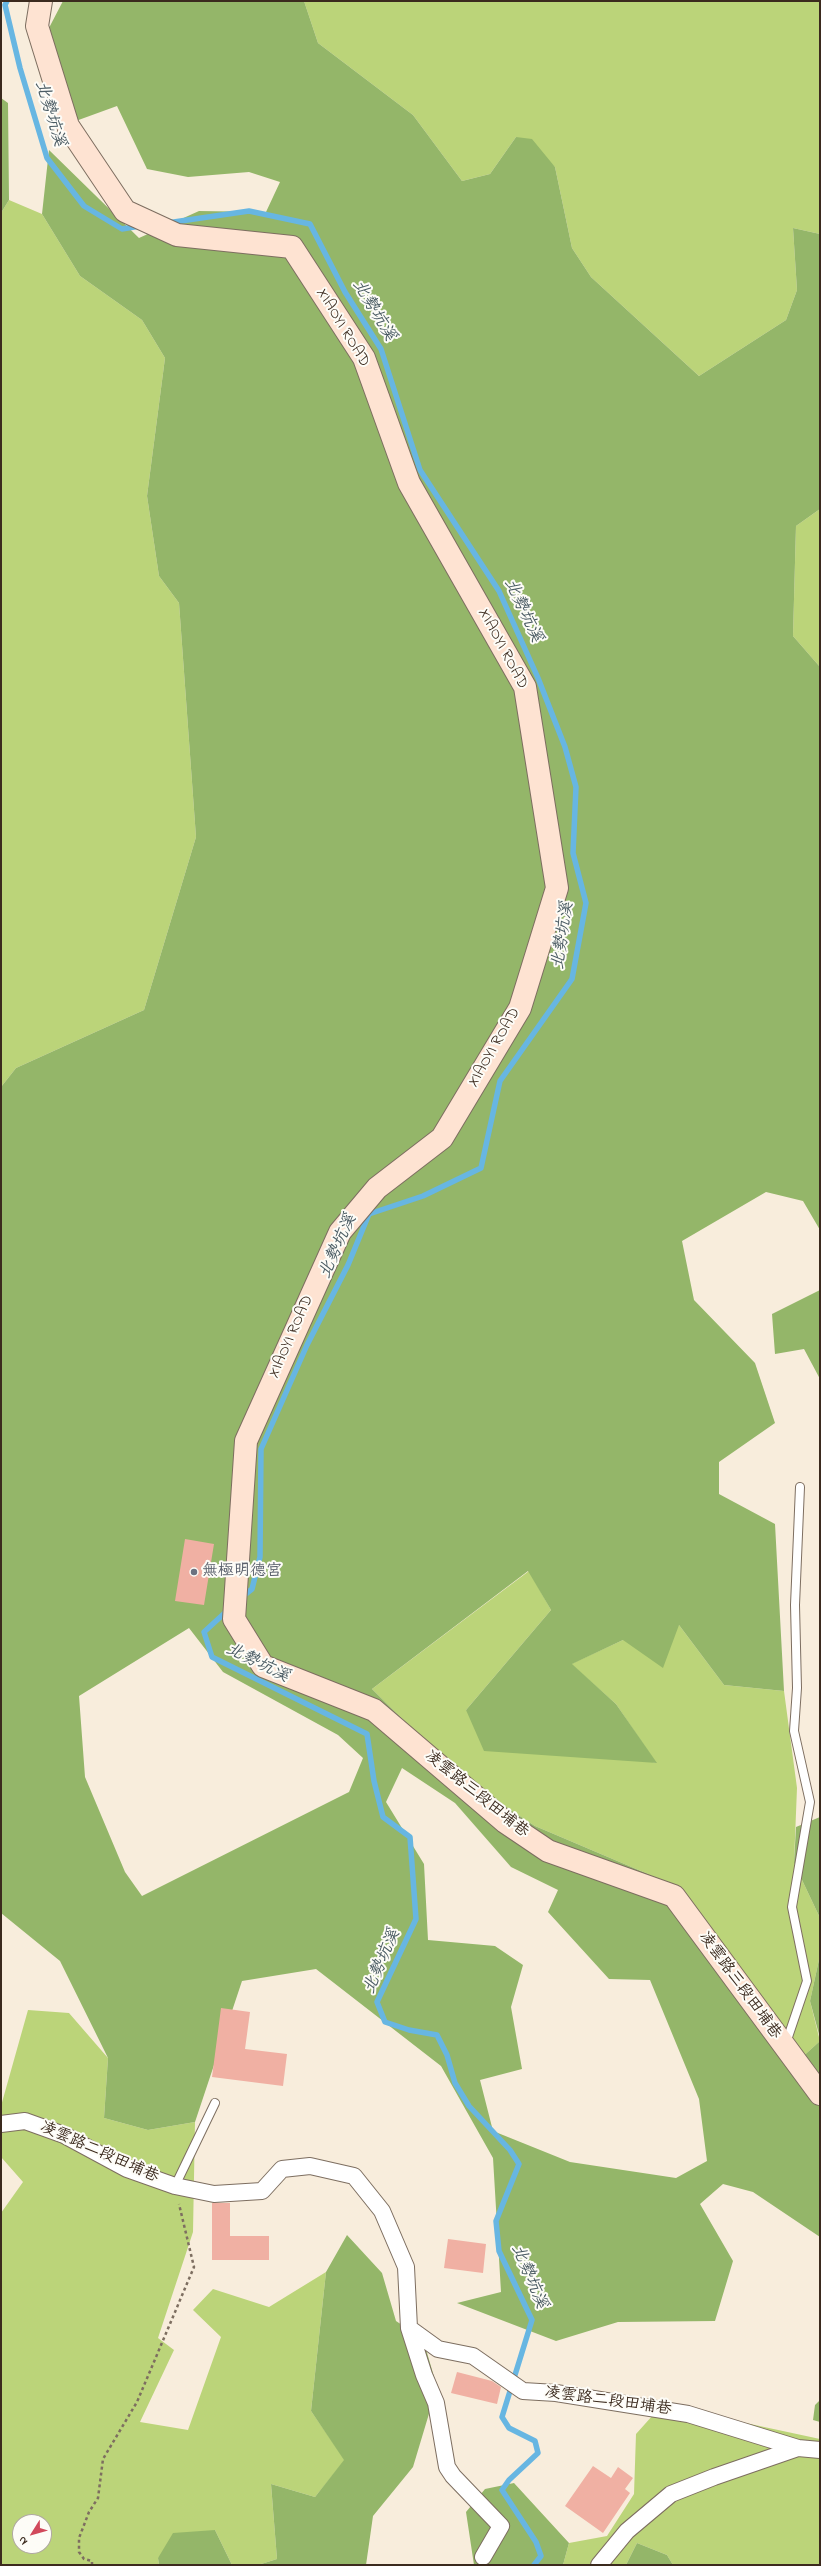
<!DOCTYPE html>
<meta charset="utf-8">
<style>
body{margin:0}
#map{position:relative;width:821px;height:2566px;overflow:hidden;background:#f8eddc;font-family:"Indie Flower",sans-serif}
canvas{display:block}
.frame{position:absolute;inset:0;border:2px solid #3b2a1e;pointer-events:none}
.north{position:absolute;left:12px;top:2514px;width:40px;height:40px;box-sizing:border-box;background:#fdfcf7;border:1px solid #afa8a0;border-radius:50%;rotate:233deg;font-size:11px;font-weight:700;line-height:16px;text-align:center;color:#3b2a1e}
.north::after{content:'';display:block;margin:auto;width:14px;height:18px;background:#d1495b;clip-path:polygon(50% 0,100% 100%,50% 72%,0 100%)}
</style>
<div id="map">
<canvas width="821" height="2566"></canvas>
<div class="frame"></div>
<div class="north">N</div>
</div>
<script>
const ctx = document.querySelector('canvas').getContext('2d');
ctx.lineJoin = 'round';
function fillPath(path, color) {
  ctx.fillStyle = color;
  ctx.fill(path, 'evenodd');
}
function shape(rows) {
  const path = new Path2D();
  for (const r of rows) {
    path.moveTo(r[0], r[1]);
    for (let i = 2; i < r.length; i += 2) path.lineTo(r[i], r[i + 1]);
  }
  return path;
}
function strokePath(path, color, width, dash) {
  ctx.strokeStyle = color;
  ctx.lineWidth = width;
  ctx.lineCap = dash ? 'butt' : 'round';
  ctx.setLineDash(dash || []);
  ctx.stroke(path);
}
function drawText(font, color, halo, rows, align = 'center') {
  ctx.font = font + ' "Indie Flower","LXGW WenKai TC",sans-serif';
  ctx.lineWidth = 4;
  ctx.setLineDash([]);
  ctx.textBaseline = 'middle';
  ctx.strokeStyle = halo;
  ctx.fillStyle = color;
  for (const [text, x, y, turn = 0] of rows) {
    ctx.save();
    ctx.translate(x, y);
    ctx.rotate((+turn || 0) * Math.PI / 180);
    ctx.textAlign = isNaN(turn) ? turn : align;
    if (halo) ctx.strokeText(text, 0, 0);
    ctx.fillText(text, 0, 0);
    ctx.restore();
  }
}
fillPath(shape([
 [304,1,820,1,820,234,793,228,797,290,786,320,699,376,591,277,572,248,555,167,516,137,490,174,462,181,413,115,318,43],
 [9,200,42,214,80,276,142,320,165,358,147,496,159,576,179,603,196,837,144,1010,16,1068,1,1087,1,213],
 [820,509,820,667,793,636,796,526],
 [529,1571,551,1610,466,1710,656,1763,616,1704,571,1664,623,1640,679,1625,724,1685,784,1691,797,1788,794,1863,820,1918,820,1955,810,2001,820,2041,799,2060,648,1874,535,1826,461,1777,372,1689],
 [28,2010,69,2013,108,2058,104,2118,148,2130,195,2122,193,2232,158,2338,174,2350,140,2422,188,2430,221,2337,193,2310,213,2289,269,2307,326,2272,311,2411,345,2460,315,2497,271,2484,277,2559,258,2565,232,2565,215,2530,158,2558,159,2565,1,2565,1,2213,23,2182,1,2157,1,2106],
 [20,2522,44,2522,44,2546,20,2546],
 [662,2405,820,2439,820,2565,673,2565,667,2555,637,2543,626,2565,563,2565,569,2543,607,2536,634,2494,636,2434]
]), '#bbd479');
fillPath(shape([
 [63,1,304,1,318,43,413,115,462,181,490,174,516,137,532,139,555,167,572,248,591,277,699,376,786,320,797,290,793,228,820,234,820,509,796,526,793,636,820,667,820,1230,803,1201,766,1192,682,1241,694,1300,755,1363,775,1423,719,1462,719,1494,775,1524,784,1691,724,1685,679,1625,663,1668,623,1640,572,1664,616,1704,657,1763,484,1751,466,1710,551,1610,528,1571,372,1689,461,1777,535,1826,648,1874,696,1914,799,2060,820,2041,820,2237,753,2192,723,2184,700,2204,733,2261,715,2321,618,2322,556,2341,457,2303,501,2292,493,2158,441,2066,316,1969,242,1981,195,2122,148,2130,104,2118,108,2058,60,1961,1,1913,1,1087,16,1068,144,1010,196,837,179,603,159,576,147,496,165,358,142,320,80,276,42,214,49,150,139,238,199,211,266,212,280,182,249,172,188,177,147,169,117,106,73,122,38,49],
 [189,1628,223,1672,338,1735,363,1758,349,1792,142,1896,125,1872,85,1777,79,1696],
 [402,1768,455,1803,511,1867,558,1890,548,1912,609,1979,650,1980,699,2099,707,2161,676,2178,570,2162,493,2131,480,2080,522,2069,511,2007,523,1965,495,1946,428,1940,424,1864,386,1802],
 [1,98,8,103,9,200,1,213],
 [820,1290,820,1379,804,1349,775,1354,772,1314],
 [820,1817,820,1918,794,1863,796,1827],
 [820,1955,820,2038,810,2001],
 [347,2235,382,2273,396,2321,423,2339,437,2387,413,2467,373,2516,366,2565,258,2565,277,2559,271,2484,315,2497,344,2460,311,2411,326,2272],
 [820,2400,820,2422,813,2420,815,2405],
 [514,2483,569,2543,563,2565,474,2565,466,2512,485,2489],
 [215,2530,232,2565,159,2565,158,2558,173,2533],
 [637,2543,667,2555,673,2565,626,2565]
]), '#94b669');
strokePath(shape([
 [7,1,5,5,20,68,47,158,84,206,122,229,140,226],
 [167,223,249,211,310,224,345,292,381,349,420,470,499,591,538,678,565,747,576,787,573,853,586,903,572,979,500,1081,481,1168,423,1196,369,1214,348,1265,307,1345,261,1449,260,1557,252,1589,242,1597],
 [228,1610,204,1632,212,1657,367,1734,374,1781,383,1817,410,1837,416,1919,377,2002,385,2022,409,2030,437,2035,447,2055,455,2083,469,2106,510,2150,519,2164,496,2221,499,2251,532,2320,502,2417,509,2428,535,2441,538,2453,509,2480,502,2490,536,2542,541,2556,534,2565]
]), '#67b6e2', 5.5);
fillPath(shape([
 [185,1539,214,1544,204,1605,175,1601],
 [221,2008,250,2012,245,2049,287,2054,283,2086,212,2077],
 [212,2203,230,2203,230,2236,269,2236,269,2260,212,2260],
 [448,2239,486,2244,483,2273,444,2268],
 [457,2372,492,2381,501,2387,497,2404,451,2393],
 [593,2466,611,2478,618,2467,633,2478,625,2489,630,2493,603,2533,565,2506]
]), '#f0b0a3');
const lane = shape([
 [786,2043,807,1981,792,1907,810,1802,794,1731,797,1688,795,1605,800,1487],
 [175,2186,215,2103]
]);
const street = shape([
 [1,2124,25,2121,64,2135,127,2169,175,2186,214,2194,262,2191,282,2169,310,2166,354,2176,382,2211,406,2267,409,2328,438,2349,473,2356,523,2391,556,2393,688,2414,798,2448,820,2450],
 [409,2328,424,2375,436,2403,447,2467,453,2476,501,2526,483,2557],
 [599,2565,627,2531,671,2494,714,2477,798,2448]
]);
const secondary = shape([
 [41,1,37,26,68,126,125,211,177,235,292,247,364,358,409,483,525,687,557,888,520,1008,442,1138,377,1188,340,1232,246,1441,234,1619,263,1666,374,1710,505,1822,548,1851,674,1896,820,2094]
]);
strokePath(lane, '#7d6e60', 10);
strokePath(street, '#7d6e60', 18);
strokePath(secondary, '#7d6e60', 24);
strokePath(shape([
 [92,2565,92,2561,84,2559,79,2552,79,2538,89,2512,98,2498,103,2459,137,2402,194,2267,179,2204]
]), '#7d6e60', 2.5, [3, 3]);
strokePath(lane, '#fff', 8);
strokePath(street, '#fff', 16);
strokePath(secondary, '#fee3d2', 22);
for (const [x, y, r, color] of [
 [194,1572,4,"#6b7280"]
]) {
  const dot = new Path2D();
  dot.arc(x, y, r, 0, 2 * Math.PI);
  ctx.fillStyle = color;
  ctx.fill(dot);
  strokePath(dot, '#fdfcf7', 1.5);
}
drawText('16px', '#3b2a1e', '#fdfcf7', [
 ["XIAOYI ROAD",342,328,59],
 ["XIAOYI ROAD",502,649,62],
 ["XIAOYI ROAD",495,1048,-60],
 ["XIAOYI ROAD",292,1337,-66],
 ["凌雲路三段田埔巷",476,1795,39],
 ["凌雲路三段田埔巷",739,1986,54],
 ["凌雲路二段田埔巷",99,2153,24],
 ["凌雲路二段田埔巷",608,2402,8]
]);
drawText('16px', '#5b616d', '#fdfcf7', [
 ["無極明德宮",202,1572]
], 'left');
drawText('italic 17px', '#4a5b63', '#fdfcf7', [
 ["北勢坑溪",49,114,73],
 ["北勢坑溪",373,311,59],
 ["北勢坑溪",522,611,65],
 ["北勢坑溪",564,936,-82],
 ["北勢坑溪",339,1247,-66],
 ["北勢坑溪",257,1664,26],
 ["北勢坑溪",383,1962,-67],
 ["北勢坑溪",528,2277,67]
]);
</script>
